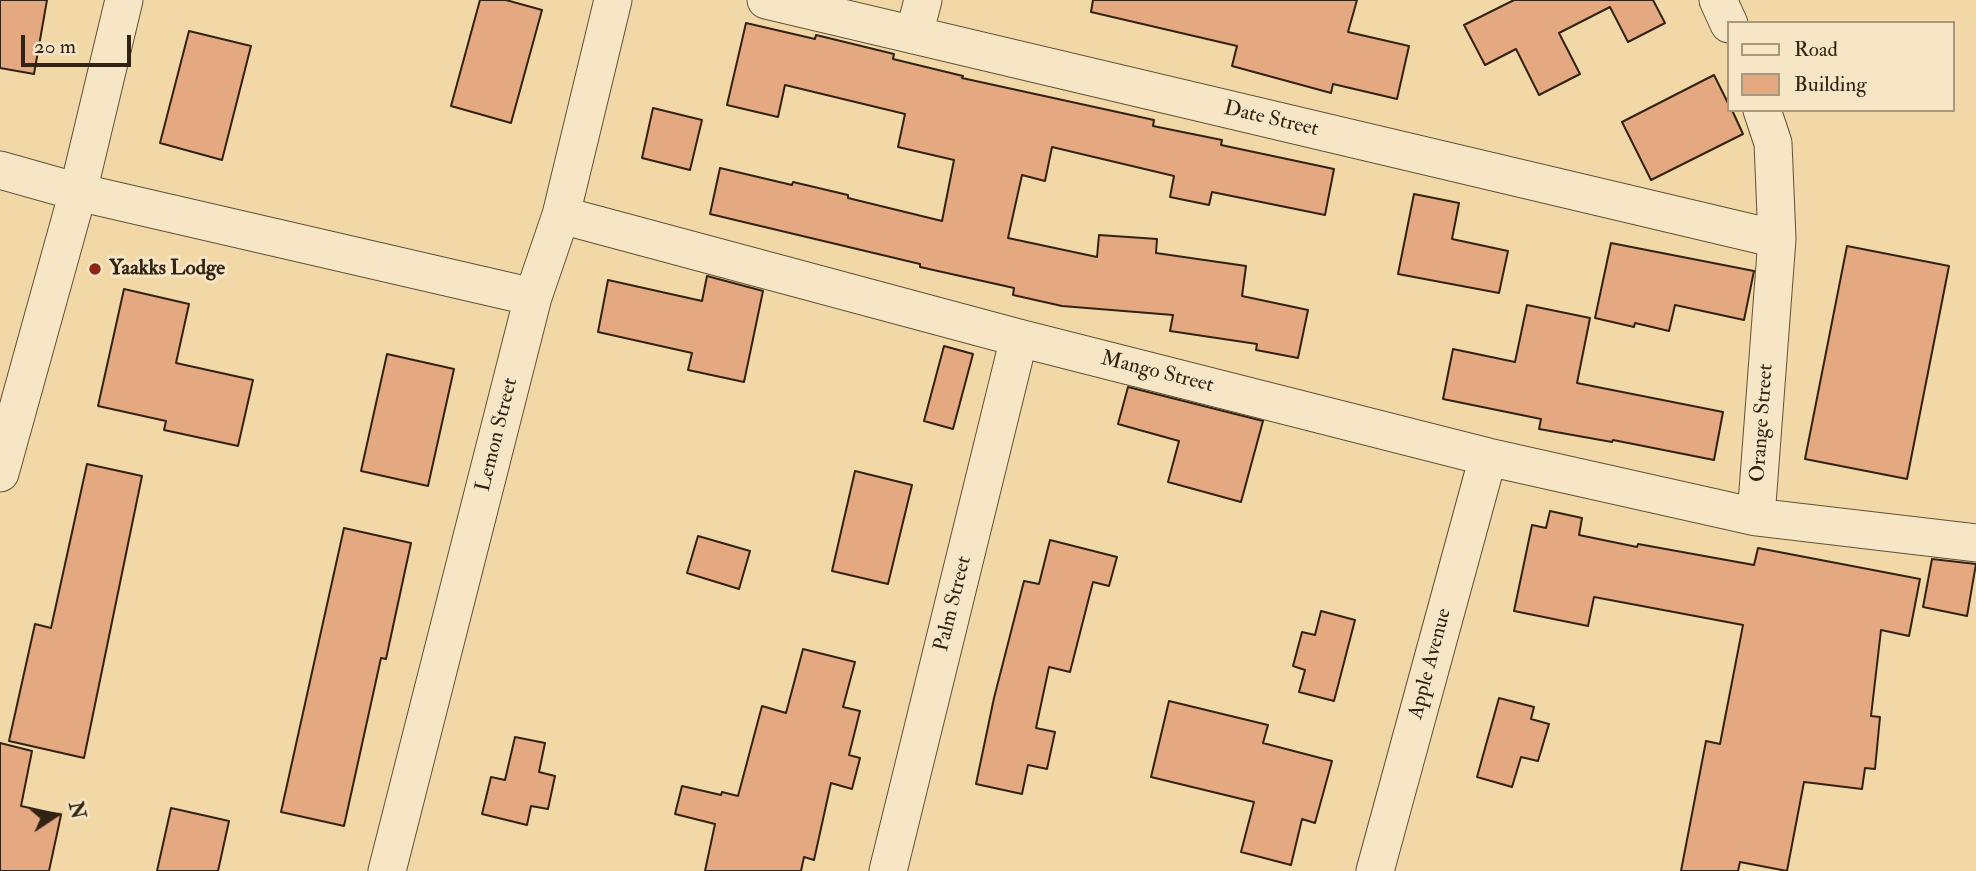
<!DOCTYPE html>
<html>
<head>
<meta charset="utf-8">
<style>
	body { margin:0 }
	#map { position:relative; width:1976px; height:871px; overflow:hidden; background:#f2d8a7; font-family:"IM FELL Double Pica",serif }
	canvas { display:block }
	.legend { position:absolute; left:1727px; top:21px; width:228px; height:91px; box-sizing:border-box; background:#f7e6c6; border:2px solid #a8987e; margin:0; padding:9px 12px; list-style:none; font-size:21px; color:#312212 }
	.legend li { display:flex; align-items:center; gap:14px; height:35px }
	.legend b { width:35px; border:2px solid #a8987e }
	.north { position:absolute; left:21px; top:780px; width:70px; height:70px; -webkit-text-stroke:5px #f7e6c6; paint-order:stroke; rotate:77deg; font-size:19px; font-weight:700; line-height:28px; text-align:center; color:#312212 }
	.north::after { content:''; display:block; margin:auto; width:24px; height:32px; background:#312212; clip-path:polygon(50% 0,100% 100%,50% 72%,0 100%) }
	.scale { position:absolute; left:21px; top:35px; width:110px; height:32px; box-sizing:border-box; border:4px solid #312212; border-top:0; padding-left:9px; font-size:21px; line-height:24px; white-space:nowrap; color:#312212; -webkit-text-stroke:5px #f7e6c6; paint-order:stroke }
</style>
</head>
<body>
<div id="map">
<canvas width="1976" height="871"></canvas>
<ul class="legend">
<li><b style="height:9px;background:#f7e6c6"></b>Road</li>
<li><b style="height:19px;background:#e4a981"></b>Building</li>
</ul>
<div class="north">N</div>
<div class="scale">20 m</div>
</div>
<script>
const ctx = document.querySelector('canvas').getContext('2d');
ctx.lineJoin = 'round';
function paint(path, color) { ctx.fillStyle = color; ctx.fill(path, 'evenodd'); }
const shape = rows => new Path2D(rows.map(r => 'M' + r).join(''));
function strokePath(path, color, width, dash) { ctx.strokeStyle = color; ctx.lineWidth = width; ctx.lineCap = dash ? 'butt' : 'round'; ctx.setLineDash(dash || []); ctx.stroke(path); }
function write(font, color, halo, rows, align = 'center') {
  ctx.font = font + ' "IM FELL Double Pica",serif'; ctx.lineWidth = 6; ctx.setLineDash([]); ctx.textBaseline = 'middle'; ctx.strokeStyle = halo; ctx.fillStyle = color; for (const [text, x, y, turn = 0] of rows) {
    ctx.save(); ctx.translate(x, y); ctx.rotate((+turn || 0) * Math.PI / 180); ctx.textAlign = isNaN(turn) ? turn : align; if (halo) ctx.strokeText(text, 0, 0); ctx.fillText(text, 0, 0); ctx.restore();
  }
}
const building = shape([
	[0,0,47,0,34,74,0,68,0,0],
	[480,0,506,0,542,10,511,123,451,106,480,0],
	[1093,0,1357,0,1348,32,1409,46,1397,99,1333,84,1331,93,1232,66,1237,46,1091,12,1093,0],
	[1514,0,1653,0,1665,23,1628,42,1610,7,1559,33,1580,74,1539,95,1516,49,1485,65,1464,25,1514,0],
	[746,23,815,39,816,35,894,54,893,59,963,76,962,78,1154,120,1153,126,1222,140,1221,145,1334,169,1325,215,1212,192,1209,205,1170,197,1174,176,1052,147,1045,181,1022,175,1008,238,1097,257,1099,235,1157,239,1156,253,1246,266,1242,296,1308,310,1298,358,1256,350,1257,344,1170,331,1173,315,1062,306,1013,295,1014,288,920,267,920,264,710,214,720,168,792,185,793,182,848,195,848,198,942,221,954,160,898,147,905,114,785,85,778,117,727,105,746,23],
	[189,31,251,46,222,160,160,143,189,31],
	[1714,75,1729,105,1729,110,1732,110,1743,134,1651,180,1622,122,1714,75],
	[653,108,702,120,690,170,642,158,653,108],
	[1414,194,1459,203,1452,239,1508,251,1499,293,1398,274,1414,194],
	[1611,243,1754,271,1744,320,1675,305,1669,331,1635,323,1634,327,1595,318,1611,243],
	[1847,246,1949,266,1907,479,1805,459,1847,246],
	[707,276,763,291,744,382,688,370,692,353,598,332,608,280,702,301,707,276],
	[124,289,189,304,176,363,253,380,238,446,164,430,166,421,98,406,124,289],
	[1527,305,1590,318,1577,383,1723,412,1714,460,1613,440,1612,442,1539,429,1541,419,1443,399,1453,349,1515,362,1527,305],
	[944,346,973,354,953,429,924,421,944,346],
	[387,354,454,369,428,486,361,471,387,354],
	[1128,387,1263,421,1241,502,1168,482,1179,441,1118,424,1128,387],
	[87,464,142,476,84,758,9,741,35,624,51,628,87,464],
	[855,471,912,485,888,584,832,571,855,471],
	[1550,511,1582,518,1579,535,1637,547,1638,544,1754,565,1758,548,1920,579,1909,636,1881,630,1871,716,1880,717,1875,769,1865,768,1862,789,1804,782,1787,871,1740,862,1738,871,1681,871,1706,741,1720,744,1743,625,1594,597,1588,626,1514,611,1532,525,1546,528,1550,511],
	[344,528,411,543,386,659,381,658,344,826,281,812,344,528],
	[698,536,750,551,739,589,687,573,698,536],
	[1050,540,1117,557,1109,586,1093,582,1070,672,1049,667,1036,728,1055,732,1047,769,1028,765,1022,794,976,784,994,698,1024,581,1039,584,1050,540],
	[1932,559,1976,564,1967,616,1923,607,1932,559],
	[1321,611,1355,620,1334,701,1299,692,1305,670,1293,666,1302,632,1315,635,1321,611],
	[803,649,855,662,843,707,860,711,849,755,860,758,852,789,831,783,814,860,804,857,801,871,705,871,715,824,675,814,682,786,721,795,722,792,738,796,762,706,786,713,803,649],
	[1499,698,1534,707,1531,719,1549,724,1538,761,1521,757,1512,787,1477,777,1499,698],
	[1169,701,1268,725,1263,743,1332,761,1315,823,1302,819,1291,865,1241,852,1254,802,1151,777,1169,701],
	[515,737,545,743,539,772,555,776,548,809,531,806,527,825,482,814,491,777,505,780,515,737],
	[0,743,32,751,21,806,61,815,49,871,0,871,0,743],
	[171,808,229,821,218,871,157,871,171,808]
]);
const street = shape([
	[766,0,1777,239],
	[1718,0,1729,24],
	[914,35,923,0],
	[1762,110,1773,143,1777,239,1756,517,1976,543],
	[0,170,78,192,533,297],
	[561,215,1019,338,1488,457,1756,517],
	[0,473,78,192,124,0],
	[387,871,533,297,561,215,613,0],
	[888,871,1019,338],
	[1375,871,1488,457]
]);
const markers = [
	[95,269,7,"#8f2418"]
];
const streetNames = [
	["Date Street",1271,120,13],
	["Mango Street",1157,373,14],
	["Orange Street",1763,423,-86],
	["Lemon Street",498,435,-76],
	["Palm Street",954,604,-76],
	["Apple Avenue",1431,664,-75]
];
const poiNames = [
	["Yaakks Lodge",109,269]
];
paint(building, '#e4a981');
strokePath(building, '#312212', 2);
strokePath(street, '#615037', 39);
strokePath(street, '#f7e6c6', 37);
for (const [x, y, r, color] of markers) { const dot = new Path2D(); dot.arc(x, y, r, 0, 2 * Math.PI); ctx.fillStyle = color; ctx.fill(dot); strokePath(dot, '#f7e6c6', 2.5); }
write('21px', '#312212', '#f7e6c6', streetNames);
write('bold 21px', '#312212', '#f7e6c6', poiNames, 'left');
</script>
</body>
</html>
